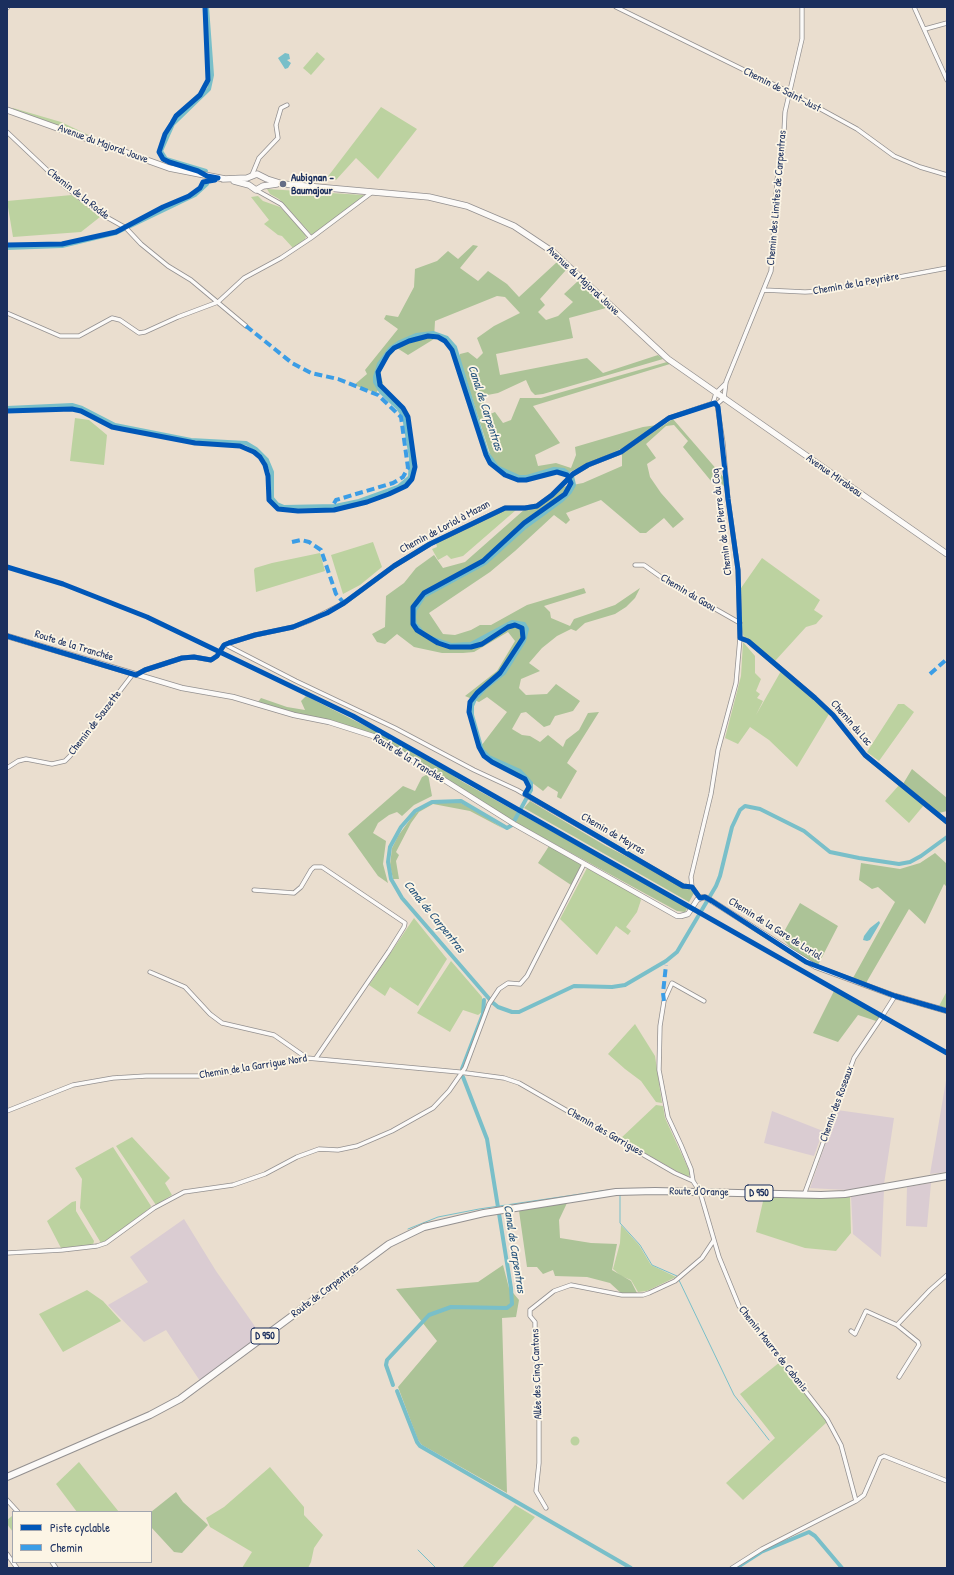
<!DOCTYPE html>
<html>
<head>
<meta charset="utf-8">
<style>
	body { margin:0 }
	#map { position:relative; width:954px; height:1575px; overflow:hidden; background:#eadecf; font-family:"Patrick Hand",sans-serif }
	canvas { display:block }
	.frame { position:absolute; inset:0; border:8px solid #1b2f5e; pointer-events:none }
	.legend { position:absolute; left:12px; top:1511px; width:140px; height:52px; box-sizing:border-box; background:#fcf5e5; border:1px solid #a2a6af; margin:0; padding:5px 7px; list-style:none; font-size:12px; color:#1b2f5e }
	.legend li { display:flex; align-items:center; gap:8px; height:20px }
	.legend b { width:20px; border:1px solid #a2a6af }
</style>
</head>
<body>
<div id="map">
<canvas width="954" height="1575"></canvas>
<div class="frame"></div>
<ul class="legend">
<li><b style="height:5px;background:#0057b8"></b>Piste cyclable</li>
<li><b style="height:5px;background:#3b9de6"></b>Chemin</li>
</ul>
</div>
<script>
const ctx = document.querySelector('canvas').getContext('2d');
ctx.lineJoin = 'round';
function paint(path, color) { ctx.fillStyle = color; ctx.fill(path, 'evenodd'); }
const shape = rows => new Path2D(rows.map(r => 'M' + r).join(''));
function strokePath(path, color, width, dash) { ctx.strokeStyle = color; ctx.lineWidth = width; ctx.lineCap = dash ? 'butt' : 'round'; ctx.setLineDash(dash || []); ctx.stroke(path); }
function write(font, color, halo, rows, align = 'center') {
  ctx.font = font + ' "Patrick Hand",sans-serif'; ctx.lineWidth = 3.5; ctx.setLineDash([]); ctx.textBaseline = 'middle'; ctx.strokeStyle = halo; ctx.fillStyle = color; for (const [text, x, y, turn = 0] of rows) {
    ctx.save(); ctx.translate(x, y); ctx.rotate((+turn || 0) * Math.PI / 180); ctx.textAlign = isNaN(turn) ? turn : align; if (halo) ctx.strokeText(text, 0, 0); ctx.fillText(text, 0, 0); ctx.restore();
  }
}
const industrial = shape([
	[947,1075,947,1172,930,1174],
	[837,1110,894,1118,884,1184,846,1190,810,1188],
	[772,1111,823,1131,814,1156,764,1143],
	[931,1183,927,1227,906,1226,907,1187],
	[884,1190,881,1257,853,1234,851,1196],
	[184,1219,216,1271,261,1335,200,1381,166,1330,144,1342,108,1305,148,1282,130,1257]
]);
const green = shape([
	[317,52,325,59,311,75,303,68],
	[381,107,417,129,378,179,356,158,336,180,326,179],
	[13,108,61,122,97,139,13,109],
	[267,189,363,195,364,197,312,235,279,199,270,194],
	[72,195,100,217,81,232,13,237,7,201],
	[258,196,263,201,280,207,305,233,306,237,304,241,293,248,282,236,278,235,264,224,269,220,251,197],
	[75,418,89,420,107,435,104,465,70,461],
	[501,509,516,510,463,556,451,559,447,555,438,560,432,549,437,547,436,543],
	[373,542,382,567,360,585,343,594,331,555],
	[320,553,325,571,256,592,254,570,255,568,272,563],
	[762,558,820,600,814,610,823,616,816,624,806,627,775,661,744,637,742,632,741,588],
	[743,642,755,656,755,673,761,679,756,691,760,694,757,698,763,701,756,715,781,671,829,714,797,767,769,740,750,727,738,744,725,738,741,676],
	[898,704,904,704,914,712,879,761,867,752],
	[900,784,924,805,909,823,885,801],
	[587,868,638,896,641,900,637,912,626,927,631,931,628,935,616,926,597,955,560,919],
	[414,918,447,959,418,1006,390,987,385,996,369,985],
	[451,961,482,997,482,1012,478,1015,463,1010,450,1032,417,1013],
	[947,991,947,1008,939,1006],
	[635,1024,655,1056,662,1103,656,1102,641,1081,625,1069,608,1054],
	[656,1105,663,1106,665,1118,688,1168,690,1175,687,1177,620,1139],
	[132,1137,170,1178,165,1183,172,1195,156,1205,116,1146],
	[113,1147,151,1206,150,1208,106,1241,101,1243,80,1208,82,1179,75,1168],
	[850,1195,851,1233,836,1251,805,1248,756,1232,764,1197,829,1198],
	[76,1201,76,1211,94,1241,93,1245,61,1248,47,1221,72,1202],
	[621,1225,639,1245,651,1265,676,1277,647,1291,638,1292,631,1280,621,1276,613,1269,620,1243],
	[87,1290,103,1301,121,1321,63,1352,39,1314],
	[780,1362,827,1422,743,1500,726,1483,775,1438,740,1394],
	'570.5 1441a4.5 4.5 0 1 1 9 0a4.5 4.5 0 1 1-9 0Z',
	[79,1462,119,1512,77,1512,56,1484],
	[270,1467,304,1507,304,1515,323,1535,314,1548,311,1562,308,1568,242,1568,252,1552,210,1527,206,1518,224,1507],
	[515,1505,535,1517,492,1568,462,1568],
	[12,1516,13,1516,13,1532,7,1524,7,1520]
]);
const forest = shape([
	[473,245,478,246,460,268,478,281,488,271,507,284,519,297,557,262,566,270,540,299,545,305,538,312,546,320,558,316,573,302,564,294,578,281,606,308,569,318,573,338,496,354,500,375,587,358,603,373,658,355,663,359,543,394,535,395,531,391,526,380,498,393,482,396,488,415,495,412,503,423,511,420,520,398,541,398,667,362,670,364,533,406,560,443,535,455,538,466,556,463,571,468,576,455,575,447,643,427,657,425,623,448,570,472,553,468,526,476,519,476,498,467,492,460,459,357,460,354,468,352,477,359,483,353,477,338,494,326,520,313,505,297,497,296,435,321,434,339,408,355,397,348,384,363,380,374,383,383,376,393,354,385,367,374,365,370,398,329,384,319,386,315,398,317,414,287,415,269,437,261,448,251,458,259],
	[673,419,725,479,726,489,718,479,711,481,683,447,688,441,674,425,666,426,646,444,656,458,647,464,650,477,661,493,684,519,673,528,664,518,646,533,640,533,601,500,566,513,570,520,566,524,554,515,515,551,490,572,429,613,443,634,455,635,471,630,480,625,491,625,527,605,584,588,586,593,544,606,550,612,551,618,570,626,574,619,615,605,640,588,635,598,626,607,615,614,585,623,576,631,571,629,557,636,542,648,529,663,540,671,521,679,519,688,526,695,547,694,556,684,580,701,573,711,555,716,550,725,544,727,526,712,521,713,512,729,522,735,530,736,540,742,548,735,563,747,566,740,579,730,588,713,599,712,567,763,577,771,561,799,557,797,558,792,548,786,543,791,523,776,487,759,482,750,481,746,507,712,487,697,479,702,465,696,497,671,515,641,508,632,474,652,463,653,442,653,414,647,397,634,385,644,377,642,372,634,385,627,386,596,404,583,416,568,434,555,443,568,465,562,525,509,530,509,542,504,562,487,583,483,622,466,622,453],
	[306,696,413,750,463,782,688,907,685,912,677,911,511,820,378,736,312,716,294,713,258,702,261,698,287,707,305,710,301,701],
	[912,769,947,798,947,811,939,813,903,784],
	[428,774,432,796,414,805,402,816,397,812,389,815,378,823,373,833,386,841,383,864,388,883,378,876,348,834,403,786,415,791,422,777],
	[530,801,606,846,690,889,694,893,689,902,524,808],
	[437,802,461,803,480,813,504,829,470,811,433,804,419,812,411,823,396,852,399,855,396,861,399,879,393,879,390,865,392,848,398,836,414,814,426,806],
	[549,846,582,864,571,885,538,863],
	[935,853,947,864,947,887,944,884,925,924,909,909,866,983,853,978,895,902,878,887,872,889,859,880,861,863,900,869,920,863],
	[800,903,838,926,818,965,797,955,781,937],
	[834,991,880,1016,876,1021,858,1015,838,1042,813,1033],
	[567,1203,559,1220,560,1238,591,1243,617,1244,612,1270,631,1281,637,1293,622,1294,610,1283,587,1277,555,1276,553,1270,543,1274,537,1267,527,1267,519,1211],
	[503,1265,509,1288,519,1300,516,1317,502,1318,507,1493,422,1445,418,1440,398,1387,437,1341,396,1289,478,1282],
	[176,1492,183,1502,208,1525,182,1553,174,1552,151,1527,151,1512]
]);
const water = shape([
	[285,53,289,54,290,59,287,60,291,63,288,68,285,69,278,58],
	[879,921,880,923,870,940,867,941,863,940,864,936,870,928]
]);
const stream = shape([
	[617,1189,695,1189],
	[620,1195,620,1223,640,1245,652,1265,677,1276,734,1395,769,1440],
	[408,1229,438,1217,479,1209,608,1190],
	[418,1550,436,1568]
]);
const canal = shape([
	[206,171,166,159,161,151,173,124,209,89,212,75,207,7],
	[7,248,62,246,116,233,195,195,207,184],
	[7,408,72,405,82,408,115,425,191,440,246,443,256,449,267,460,272,472,272,498,277,504,284,507,335,506,359,501,398,487,410,477,411,458,404,417,398,408,381,392,375,382,375,377,379,364,390,349,400,342,416,335,433,333,447,338,455,347,487,453,497,467,519,477,527,477,554,469,564,470,572,476,574,485,570,492,561,501,524,528,485,563,424,596,415,610,414,617,415,624,422,632,430,638,451,645,471,644,512,622,524,624,527,629,524,641,504,673,485,688,475,699,472,706,472,715,482,750,489,757,520,771,531,783,531,790,512,825,507,828,461,801,432,802,415,811,401,827,390,847,388,862,391,879,402,898,492,1002,498,1007,512,1012,519,1012,574,986,612,987,625,985,666,961,677,952,716,886,720,876,732,827,740,810,745,806,760,809,804,831,830,852,859,858,899,864,910,862,921,856,947,837],
	[462,1069,483,1014,484,1000],
	[393,1385,386,1365,387,1360,429,1315,451,1307,507,1308,512,1304,511,1288,487,1139,463,1077],
	[397,1391,417,1442,420,1446,631,1568],
	[736,1568,761,1552,809,1532,815,1536,842,1568]
]);
const minor = shape([
	[616,7,795,95,857,129,894,156,920,167,947,175],
	[914,7,947,80],
	[7,8,8,7],
	[925,29,947,23],
	[7,132,63,185,101,214,126,228,141,244,168,266,191,280,246,326],
	[252,175,259,158,278,138,276,125,281,108,287,105],
	[256,190,281,204,311,238],
	[764,290,805,292,824,291,947,268],
	[7,313,60,336,79,336,112,318,120,320,139,333,145,332,178,317,218,302,244,278,281,258,311,238,371,193],
	[713,403,716,393,726,383],
	[635,565,644,565,668,582,740,623],
	[740,638,748,641,815,698,833,715,865,755,947,822],
	[226,645,296,681,395,728,474,770,517,790,683,886,692,887],
	[136,675,145,670,182,658,194,657,211,660,217,656,224,645,229,643,255,635,293,627,309,621,344,603,394,566,430,544,505,508,525,508,537,506,552,495,573,474,588,465,621,452,669,418,713,403,717,404,724,398,726,382,771,271,777,180,783,151,785,112,802,39,802,7],
	[7,768,18,761,26,759,52,764,65,761,70,756,133,674],
	[254,890,294,893,301,887,311,870,314,867,322,867,405,923,404,927,389,951,316,1058],
	[700,898,692,887,691,877,711,794,718,750,736,683,740,638,738,570,728,499,723,443,717,404],
	[150,972,185,987,210,1014,222,1023,274,1035,307,1058],
	[883,1015,895,996],
	[7,1111,73,1085,113,1078,146,1076,201,1076,220,1074,307,1058,459,1072,504,1078,519,1083,675,1173,693,1181,700,1192,719,1257,739,1306,827,1419,841,1445,856,1501,762,1549,732,1568],
	[693,1181,691,1169,681,1145,668,1117,659,1070,660,1026,664,1001,672,983,704,1001],
	[804,1195,854,1058,881,1018],
	[7,1253,62,1250,97,1246,106,1243,154,1208,184,1192,233,1185,265,1174,297,1157,319,1149,338,1150,357,1146,392,1131,433,1108,449,1091,465,1068,489,1004,499,989,508,983,520,984,527,976,584,864],
	[897,1325,918,1342,919,1345,899,1377],
	[851,1331,855,1334,866,1311,897,1325,930,1290,947,1275],
	[7,1500,18,1512],
	[856,1501,864,1495,880,1458,884,1456,947,1481],
	[546,1508,536,1491,539,1463,539,1413,535,1326,535,1322,530,1316,530,1310,554,1291,571,1285,622,1295,643,1295,649,1293,675,1281,702,1258,714,1240],
	[7,1554,17,1568],
	[52,1562,56,1568]
]);
const tertiary = shape([
	[7,636,182,688,233,697,294,715,329,722,376,737,514,824,677,916,681,916,688,914,697,900,703,897,707,898,816,967,895,996,947,1011]
]);
const secondary = shape([
	[7,110,169,168,225,179],
	[223,179,247,178,257,174,267,179,283,184,429,197,467,206,514,226,553,252,668,359,947,554],
	[234,181,249,185,256,190,263,186,277,184]
]);
const primary = shape([
	[7,1477,150,1415,180,1399,389,1244,424,1227,484,1213,616,1192,655,1191,821,1195,845,1194,947,1176]
]);
const quiet = shape([
	[246,326,292,363,311,373,338,379,378,395,401,417,408,468,403,477,393,483,336,500,333,505],
	[292,542,301,540,309,542,321,550,336,594,344,603],
	[930,674,947,659],
	[664,1001,663,993,666,965]
]);
const cycleway = shape([
	[205,7,208,80,200,95,176,116,172,123,165,134,159,152,163,159,169,162,198,171,207,176,218,178],
	[7,245,62,244,116,232,163,207,189,196,200,188,203,182,215,180],
	[7,411,72,409,81,411,112,427,122,429,195,443,240,446,254,452,260,457,265,465,268,476,269,500,278,509,298,511,334,510,367,502,389,494,406,486,412,479,415,467,408,417,403,408,380,385,378,372,388,354,394,348,409,341,428,336,438,337,445,341,452,350,486,455,490,463,505,475,518,480,526,480,557,472,567,475,571,483,565,494,524,523,483,561,424,593,413,607,413,624,417,630,438,643,450,647,471,647,482,644,508,627,515,625,522,628,523,638,500,673,477,693,470,702,469,712,479,747,484,756,492,762,525,779,529,787,525,794,683,886,692,887,700,898,705,897,712,901,806,962,895,996,947,1011],
	[7,567,63,584,147,617,353,716,947,1053],
	[7,636,136,675,145,670,182,658,194,657,211,660,217,656,224,645,229,643,255,635,293,627,327,613,344,603,394,566,430,544,505,508,525,508,537,506,552,495,573,474,588,465,621,452,669,418,715,403,718,407,728,499,738,570,740,638,748,641,815,698,833,715,865,755,947,822]
]);
const markers = [
	[283,184,4,"#636c86"]
];
const shields = [
	[759,1193,28],
	[265,1336,28]
];
const shieldNames = [
	["D 950",759,1193],
	["D 950",265,1336]
];
const streetNames = [
	["Chemin de Saint-Just",782,90,27],
	["Avenue du Majoral Jouve",103,144,20],
	["Chemin de la Rodde",78,194,38],
	["Chemin des Limites de Carpentras",777,198,-85],
	["Avenue du Majoral Jouve",583,281,43],
	["Chemin de la Peyrière",856,284,-10],
	["Avenue Mirabeau",834,476,35],
	["Chemin de la Pierre du Coq",722,522,-97],
	["Chemin de Loriol à Mazan",445,527,-28],
	["Chemin du Gaou",688,593,31],
	["Route de la Tranchée",74,646,17],
	["Chemin de Sauzette",95,723,-52],
	["Chemin du Lac",851,723,49],
	["Route de la Tranchée",409,759,32],
	["Chemin de Meyras",613,834,30],
	["Chemin de la Gare de Loriol",775,929,32],
	["Chemin de la Garrigue Nord",253,1067,-9],
	["Chemin des Roseaux",837,1104,-70],
	["Chemin des Garrigues",605,1132,30],
	["Route d'Orange",699,1192,1],
	["Route de Carpentras",325,1291,-37],
	["Chemin Mourre de Cabanis",773,1349,52],
	["Allée des Cinq Cantons",537,1374,-92]
];
const poiNames = [
	["Aubignan -",291,178],
	["Baumajour",291,191]
];
const waterNames = [
	["Canal de Carpentras",485,408,72],
	["Canal de Carpentras",434,917,51],
	["Canal de Carpentras",514,1249,81]
];
paint(industrial, '#daccd2');
paint(green, '#bcd2a0');
paint(forest, '#acc397');
paint(water, '#79bfc9');
strokePath(stream, '#79bfc9', 1);
strokePath(canal, '#79bfc9', 4);
strokePath(minor, '#939090', 5);
strokePath(tertiary, '#939090', 6);
strokePath(secondary, '#939090', 7);
strokePath(primary, '#939090', 8);
strokePath(minor, '#fcfaf8', 3.5);
strokePath(tertiary, '#fcfaf8', 4.5);
strokePath(secondary, '#fcfaf8', 5.5);
strokePath(primary, '#fcfaf8', 6);
strokePath(quiet, '#3b9de6', 4, [8, 4]);
strokePath(cycleway, '#0057b8', 5);
for (const [x, y, r, color] of markers) { const dot = new Path2D(); dot.arc(x, y, r, 0, 2 * Math.PI); ctx.fillStyle = color; ctx.fill(dot); strokePath(dot, '#fcf5e5', 1.5); }
for (const [x, y, w] of shields) { const box = new Path2D(); box.roundRect(x - w / 2, y - 8, w, 16, 3); ctx.fillStyle = '#fcf5e5'; ctx.fill(box); strokePath(box, '#1b2f5e', 1); }
write('bold 10px', '#1b2f5e', null, shieldNames);
write('11px', '#1b2f5e', '#fcf5e5', streetNames);
write('bold 11px', '#1b2f5e', '#fcf5e5', poiNames, 'left');
write('italic 12px', '#29567e', '#fcf5e5', waterNames);
</script>
</body>
</html>
